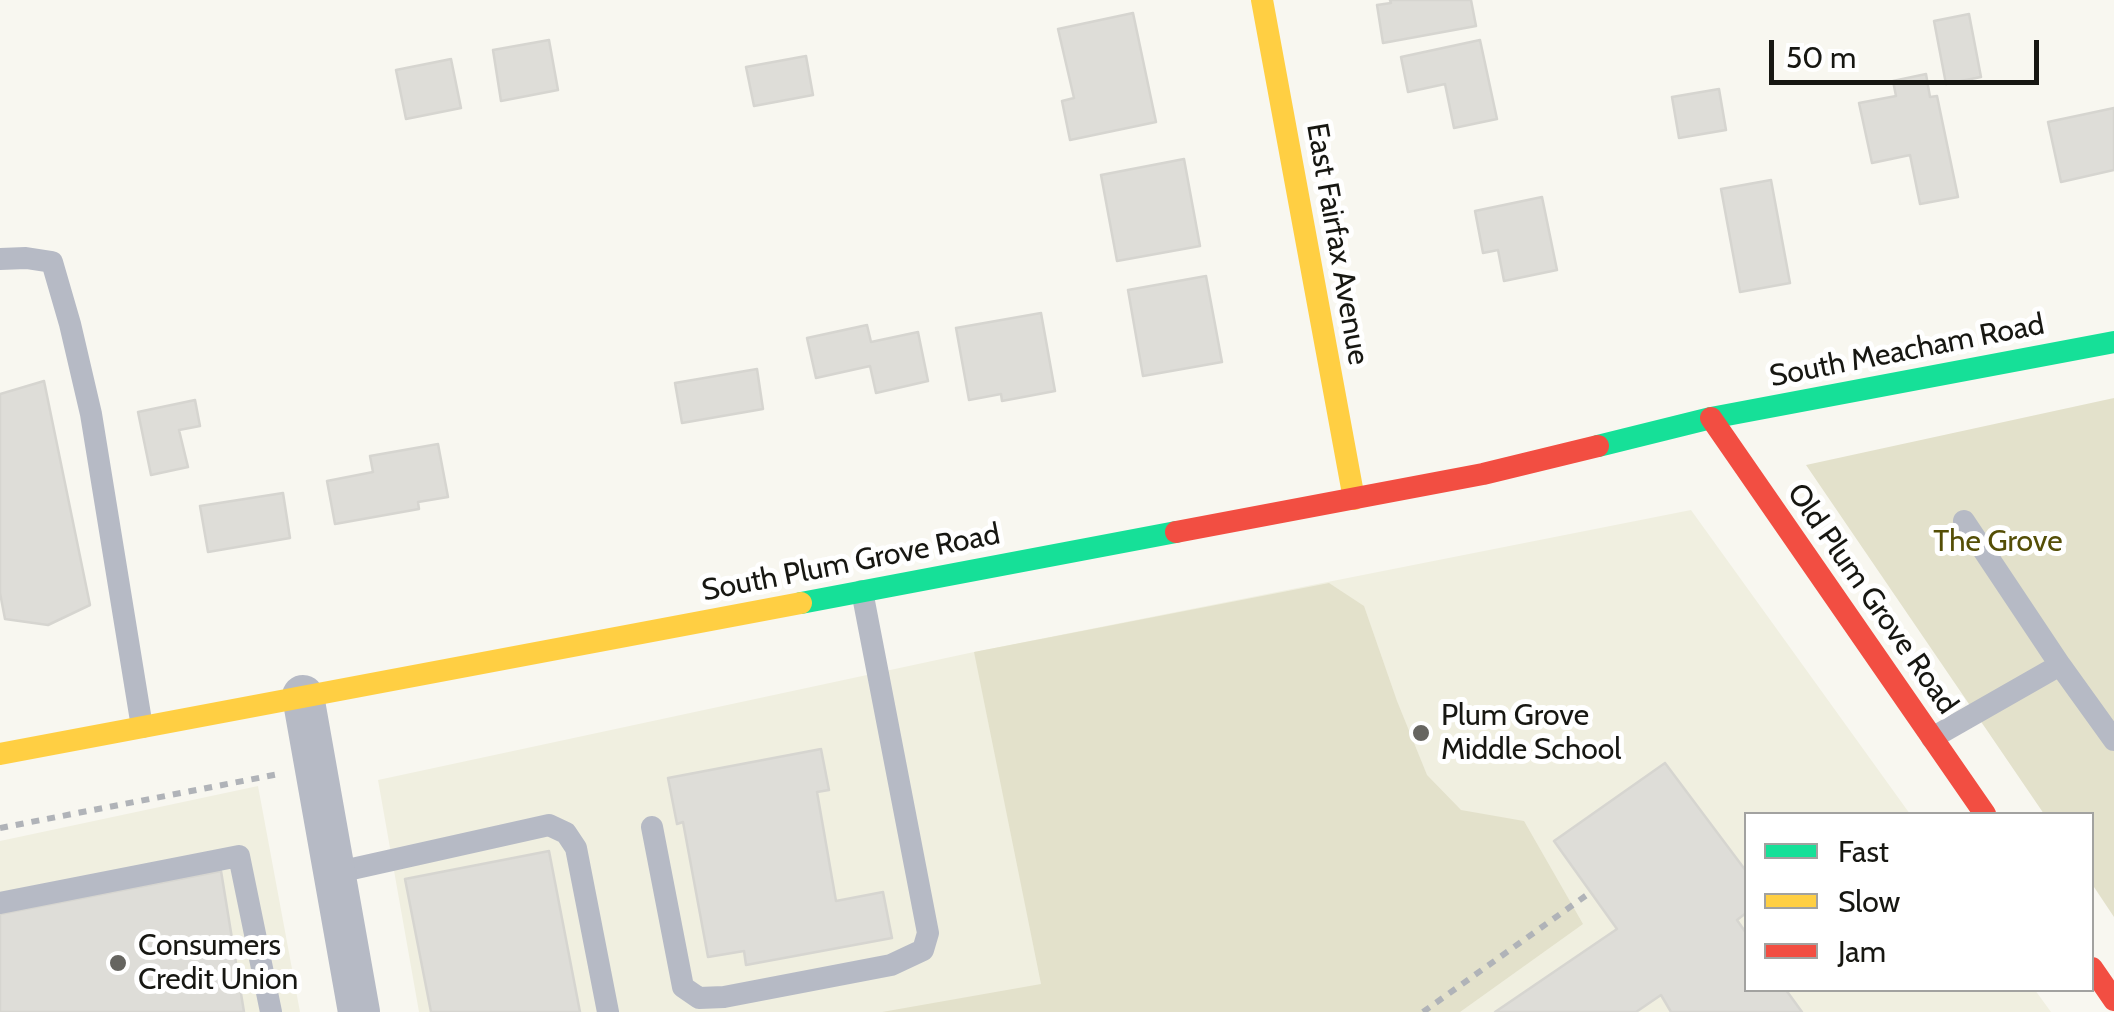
<!DOCTYPE html>
<html>
<head>
<meta charset="utf-8">
<style>
	body { margin:0 }
	#map { position:relative; width:2114px; height:1012px; overflow:hidden; background:#f8f7f0; font-family:Cabin,sans-serif }
	canvas { display:block }
	.legend { position:absolute; left:1744px; top:812px; width:350px; height:180px; box-sizing:border-box; background:#fff; border:2px solid #a2a2a0; margin:0; padding:12px 18px; list-style:none; font-size:30px; color:#171712 }
	.legend li { display:flex; align-items:center; gap:20px; height:50px }
	.legend b { width:50px; border:2px solid #a2a2a0 }
	.scale { position:absolute; left:1769px; top:40px; width:270px; height:45px; box-sizing:border-box; border:5px solid #171712; border-top:0; padding-left:12px; font-size:30px; line-height:35px; white-space:nowrap; color:#171712; -webkit-text-stroke:8px #fff; paint-order:stroke }
</style>
</head>
<body>
<div id="map">
<canvas width="2114" height="1012"></canvas>
<ul class="legend">
<li><b style="height:12px;background:#16e098"></b>Fast</li>
<li><b style="height:12px;background:#ffcf43"></b>Slow</li>
<li><b style="height:12px;background:#f24e42"></b>Jam</li>
</ul>
<div class="scale">50 m</div>
</div>
<script>
const ctx = document.querySelector('canvas').getContext('2d');
ctx.lineJoin = 'round';
function paint(path, color) { ctx.fillStyle = color; ctx.fill(path, 'evenodd'); }
const shape = rows => new Path2D(rows.map(r => 'M' + r).join(''));
function strokePath(path, color, width, dash) { ctx.strokeStyle = color; ctx.lineWidth = width; ctx.lineCap = dash ? 'butt' : 'round'; ctx.setLineDash(dash || []); ctx.stroke(path); }
function write(font, color, halo, rows, align = 'center') {
  ctx.font = font + ' Cabin,sans-serif'; ctx.lineWidth = 10; ctx.setLineDash([]); ctx.textBaseline = 'middle'; ctx.strokeStyle = halo; ctx.fillStyle = color; for (const [text, x, y, turn = 0] of rows) {
    ctx.save(); ctx.translate(x, y); ctx.rotate((+turn || 0) * Math.PI / 180); ctx.textAlign = isNaN(turn) ? turn : align; if (halo) ctx.strokeText(text, 0, 0); ctx.fillText(text, 0, 0); ctx.restore();
  }
}
const built = shape([
	[1691,510,1910,814,1746,814,1746,990,2035,990,2051,1012,419,1012,378,780,974,652],
	[258,786,300,1012,0,1012,0,841]
]);
const green = shape([
	[2114,398,2114,917,2092,884,2092,814,2044,814,1806,465],
	[1329,583,1364,606,1397,701,1427,775,1461,810,1524,821,1583,924,1460,1012,882,1012,1041,984,974,652]
]);
const building = shape([
	[1390,0,1471,0,1476,26,1383,43,1377,5,1391,3,1390,0],
	[1133,13,1156,122,1070,140,1062,101,1074,98,1058,29,1133,13],
	[1969,14,1981,77,1946,84,1934,21,1969,14],
	[549,40,558,90,501,101,493,50,549,40],
	[1480,40,1497,119,1454,128,1445,84,1408,92,1401,57,1480,40],
	[806,56,813,95,754,106,746,67,806,56],
	[451,59,461,108,406,119,396,70,451,59],
	[1926,74,1930,97,1937,96,1958,197,1920,204,1910,155,1872,163,1859,103,1896,96,1893,81,1926,74],
	[1719,89,1726,130,1679,138,1672,97,1719,89],
	[2114,108,2114,170,2061,182,2048,122,2114,108],
	[1184,159,1200,246,1117,261,1101,175,1184,159],
	[1771,180,1790,283,1740,292,1721,189,1771,180],
	[1542,197,1557,270,1504,281,1498,250,1483,253,1475,211,1542,197],
	[1206,276,1222,362,1143,376,1128,290,1206,276],
	[1041,313,1055,391,1002,401,1001,394,969,400,956,328,1041,313],
	[867,325,871,342,918,332,928,381,876,393,870,366,816,378,807,338,867,325],
	[757,369,763,409,682,423,675,383,757,369],
	[44,381,90,605,48,625,5,619,0,593,0,394,44,381],
	[195,400,200,426,179,430,188,467,151,475,138,412,195,400],
	[438,444,448,497,418,502,419,509,335,524,327,481,373,472,370,456,438,444],
	[283,493,290,538,208,552,200,506,283,493],
	[821,749,829,790,817,792,836,901,883,892,892,938,746,965,744,951,708,957,683,822,677,824,668,778,821,749],
	[1665,763,1746,871,1746,913,1737,920,1746,933,1746,990,1786,990,1802,1012,1671,1012,1661,995,1636,1012,1495,1012,1617,929,1554,841,1665,763],
	[549,851,580,1012,431,1012,405,879,549,851],
	[221,871,244,1012,0,1012,0,914,221,871]
]);
const path = shape([
	[0,828,279,774],
	[1423,1012,1591,892]
]);
const lane = shape([
	[0,259,26,258,52,262,70,324,91,414,142,727],
	[2060,665,2114,740],
	[1932,738,2060,665,1964,521],
	[652,827,683,987,699,998,724,997,891,965,923,950,928,933,862,591],
	[334,873,549,825,566,833,576,848,608,1012],
	[0,903,239,856,271,1012]
]);
const street = shape([
	[303,696,359,1012]
]);
const fast = shape([
	[1598,446,1711,418,2114,342],
	[801,603,1176,532]
]);
const slow = shape([
	[1262,0,1354,499],
	[0,754,801,603]
]);
const jam = shape([
	[1711,418,1985,814],
	[1176,532,1483,474,1598,446],
	[2092,968,2114,1000]
]);
const markers = [
	[1421,733,10,"#666560"],
	[118,963,10,"#666560"]
];
const streetNames = [
	["East Fairfax Avenue",1337,244,80],
	["South Meacham Road",1907,351,-11],
	["South Plum Grove Road",851,563,-11],
	["Old Plum Grove Road",1872,599,55]
];
const parkNames = [
	["The Grove",1998,542]
];
const poiNames = [
	["Plum Grove",1441,716],
	["Middle School",1441,750],
	["Consumers",138,946],
	["Credit Union",138,980]
];
paint(built, '#f0efe0');
paint(green, '#e3e1cb');
paint(building, '#deddd8');
strokePath(building, '#d6d5d0', 2.5);
strokePath(path, '#b0b3b8', 6, [8, 8]);
strokePath(lane, '#b6bac5', 22);
strokePath(street, '#b6bac5', 42);
strokePath(fast, '#16e098', 22);
strokePath(slow, '#ffcf43', 22);
strokePath(jam, '#f24e42', 22);
for (const [x, y, r, color] of markers) { const dot = new Path2D(); dot.arc(x, y, r, 0, 2 * Math.PI); ctx.fillStyle = color; ctx.fill(dot); strokePath(dot, '#fff', 4); }
write('30px', '#171712', '#fff', streetNames);
write('30px', '#544e06', '#fff', parkNames);
write('30px', '#171712', '#fff', poiNames, 'left');
</script>
</body>
</html>
